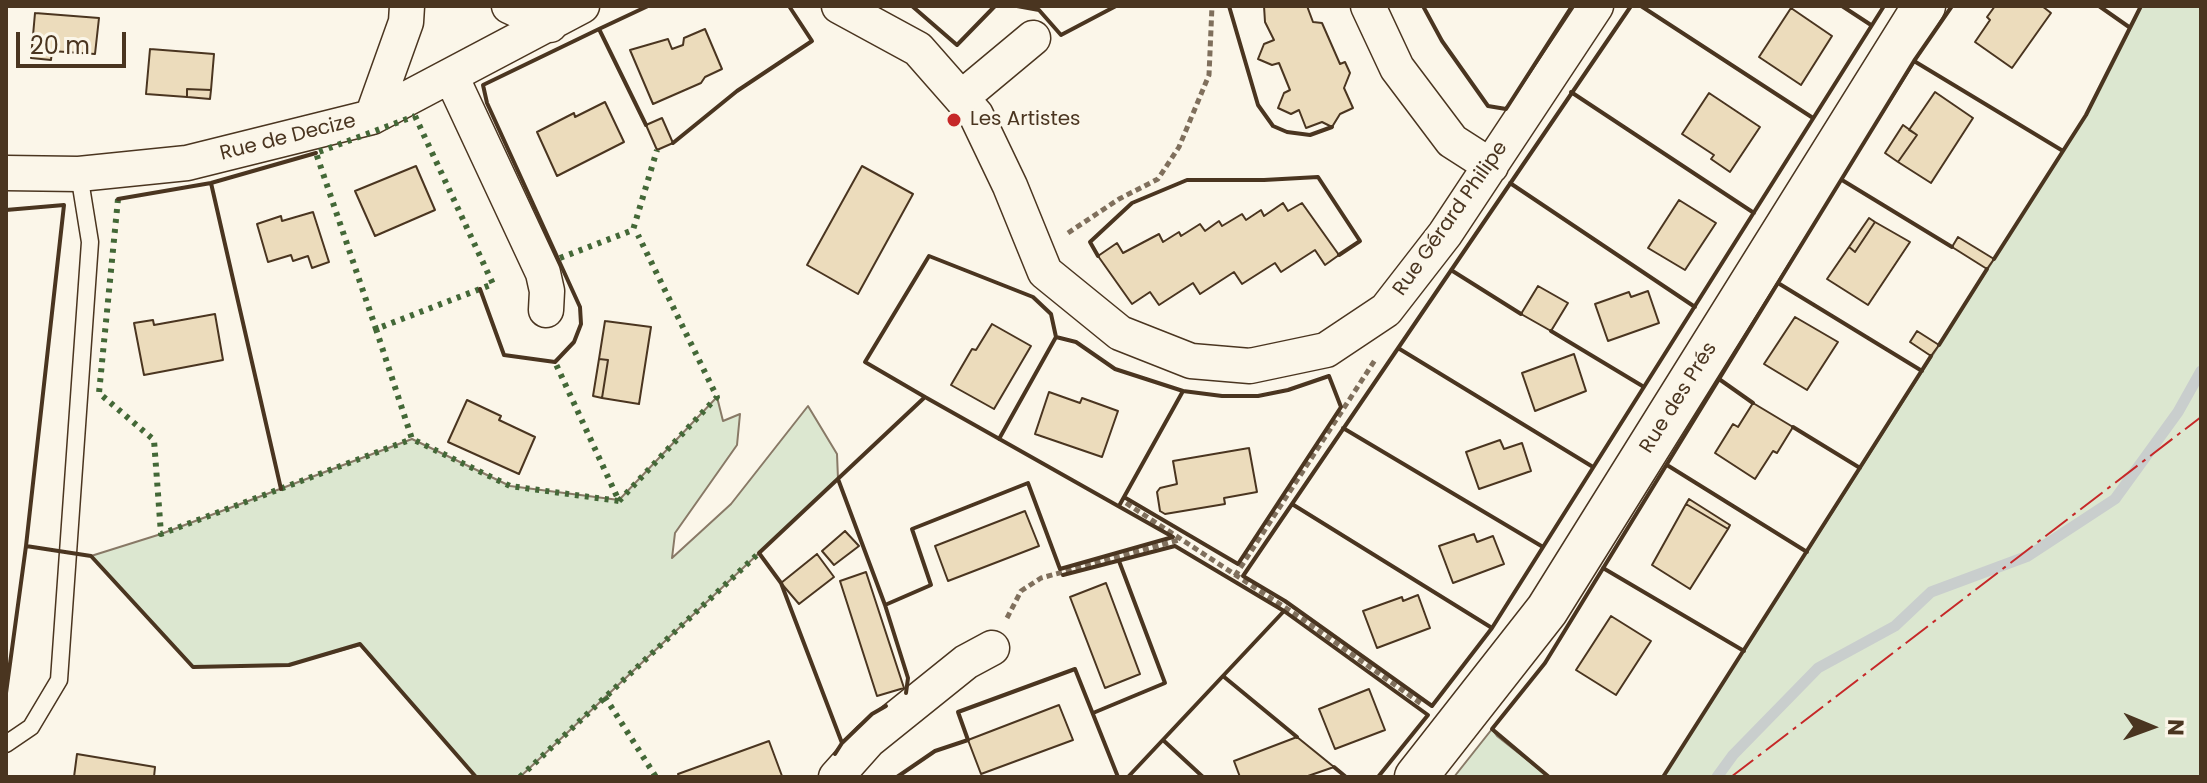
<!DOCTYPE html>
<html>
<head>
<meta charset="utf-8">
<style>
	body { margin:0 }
	#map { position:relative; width:2207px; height:783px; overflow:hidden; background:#fbf6e9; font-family:Poppins,sans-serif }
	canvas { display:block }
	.frame { position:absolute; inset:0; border:8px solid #4a3520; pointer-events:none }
	.north { position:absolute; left:2111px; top:687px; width:80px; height:80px; -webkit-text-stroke:6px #fbf6e9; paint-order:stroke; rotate:91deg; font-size:22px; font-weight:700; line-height:32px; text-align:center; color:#4a3520 }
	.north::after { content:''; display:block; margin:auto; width:28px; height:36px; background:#4a3520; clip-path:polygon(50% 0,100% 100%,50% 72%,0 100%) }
	.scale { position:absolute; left:16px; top:32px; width:110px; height:36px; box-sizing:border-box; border:4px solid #4a3520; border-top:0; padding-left:10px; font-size:24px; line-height:28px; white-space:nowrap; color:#4a3520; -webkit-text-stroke:6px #fbf6e9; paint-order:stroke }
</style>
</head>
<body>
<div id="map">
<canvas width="2207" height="783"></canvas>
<div class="frame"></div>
<div class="north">N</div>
<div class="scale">20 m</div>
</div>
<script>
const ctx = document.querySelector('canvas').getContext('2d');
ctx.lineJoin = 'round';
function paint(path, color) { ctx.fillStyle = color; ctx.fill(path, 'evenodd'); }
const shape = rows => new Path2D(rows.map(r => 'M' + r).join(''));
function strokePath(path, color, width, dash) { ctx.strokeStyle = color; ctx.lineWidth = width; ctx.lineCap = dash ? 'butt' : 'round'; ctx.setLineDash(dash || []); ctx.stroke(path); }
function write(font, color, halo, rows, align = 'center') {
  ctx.font = font + ' Poppins,sans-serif'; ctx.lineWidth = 6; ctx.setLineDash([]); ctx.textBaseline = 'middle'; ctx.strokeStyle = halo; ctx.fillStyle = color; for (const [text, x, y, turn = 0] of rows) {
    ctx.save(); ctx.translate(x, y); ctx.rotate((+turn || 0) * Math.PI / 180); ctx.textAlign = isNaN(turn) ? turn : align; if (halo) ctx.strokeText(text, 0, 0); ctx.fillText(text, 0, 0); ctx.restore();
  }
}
const green = shape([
	[2141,6,2201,6,2201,777,1663,777,2086,115,2141,6],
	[717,397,723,421,740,414,737,445,675,533,672,558,731,504,808,406,837,454,838,479,520,777,476,777,360,645,289,665,193,667,91,556,161,534,412,439,510,486,619,500,717,397],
	[1492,729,1497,736,1549,777,1454,777,1492,729]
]);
const stream = shape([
	[1717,777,1733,755,1818,668,1895,626,1931,592,2028,556,2115,499,2178,412,2201,371]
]);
const building = shape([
	[1264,6,1307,6,1313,22,1322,23,1340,64,1345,62,1350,73,1344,88,1353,108,1340,114,1332,127,1322,122,1306,128,1299,110,1291,114,1278,108,1284,93,1290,90,1279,63,1272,65,1258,59,1264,44,1274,40,1265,22,1264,6],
	[1995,6,2042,6,2051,13,2012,68,1975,42,1990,20,1987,17,1995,6],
	[1791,8,1832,36,1801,85,1759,57,1791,8],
	[35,13,99,18,95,54,52,51,51,60,31,58,35,13],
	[705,29,722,69,705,77,701,83,653,104,630,50,668,39,672,49,683,45,684,38,705,29],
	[150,49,214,54,211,90,187,89,187,97,146,94,150,49],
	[187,89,211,90,210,99,187,97,187,89],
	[1935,92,1973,118,1931,183,1898,162,1917,135,1909,130,1935,92],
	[1709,93,1760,127,1730,172,1711,159,1714,155,1682,134,1709,93],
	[605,102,624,142,557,176,537,132,574,113,575,117,605,102],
	[662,118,673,143,657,150,646,125,662,118],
	[1903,125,1917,135,1898,162,1885,153,1903,125],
	[416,166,435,210,375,236,355,191,416,166],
	[862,166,913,194,858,294,807,265,862,166],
	[1679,200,1716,223,1685,270,1648,248,1679,200],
	[1283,203,1288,211,1302,203,1339,255,1325,265,1315,250,1281,272,1275,263,1242,284,1234,272,1200,294,1193,283,1159,305,1150,292,1132,304,1098,256,1117,243,1123,253,1159,234,1163,242,1179,232,1181,236,1200,224,1205,231,1219,221,1222,226,1242,214,1246,220,1261,210,1264,216,1283,203],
	[313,212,329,262,312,268,308,256,293,261,291,255,268,262,257,224,281,216,282,221,313,212],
	[1869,218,1875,222,1855,252,1849,247,1869,218],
	[1875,222,1910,242,1868,305,1827,279,1849,247,1855,252,1875,222],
	[1958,237,1994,259,1987,269,1952,247,1958,237],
	[1538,286,1568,303,1551,331,1521,314,1538,286],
	[1648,291,1659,323,1608,341,1595,304,1629,292,1631,297,1648,291],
	[215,314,223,360,144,375,134,323,153,320,154,325,215,314],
	[1795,317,1838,342,1807,390,1764,364,1795,317],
	[605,321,651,327,639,404,602,398,608,360,599,359,605,321],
	[992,324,1031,346,994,409,951,385,972,349,976,350,992,324],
	[1917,331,1939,345,1931,356,1910,342,1917,331],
	[1574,354,1586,391,1535,411,1522,373,1574,354],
	[599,359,608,360,602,398,593,396,599,359],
	[1049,392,1080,403,1082,398,1118,411,1102,457,1035,434,1049,392],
	[467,400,501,416,499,420,535,437,519,474,448,442,467,400],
	[1753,403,1793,427,1777,453,1773,451,1755,479,1715,453,1733,424,1738,427,1753,403],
	[1500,440,1504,449,1522,443,1531,471,1479,489,1466,452,1500,440],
	[1249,448,1257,492,1224,498,1225,504,1165,514,1160,511,1157,492,1160,488,1177,484,1173,461,1249,448],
	[1689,499,1730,525,1728,529,1686,504,1689,499],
	[1686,504,1728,529,1690,589,1652,565,1686,504],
	[1025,511,1039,546,948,581,935,546,1025,511],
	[845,531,859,546,834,565,822,551,845,531],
	[1474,534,1477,542,1493,536,1504,564,1453,583,1439,546,1474,534],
	[817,554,834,577,799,604,781,583,817,554],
	[866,572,904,688,877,696,840,581,866,572],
	[1106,583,1140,674,1105,688,1070,597,1106,583],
	[1418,595,1430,628,1377,648,1363,611,1402,597,1403,601,1418,595],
	[1611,616,1651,641,1616,695,1576,670,1611,616],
	[1369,689,1385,730,1335,749,1319,709,1369,689],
	[1059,705,1073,740,981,774,968,740,1059,705],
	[1297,737,1334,767,1305,777,1240,777,1234,761,1297,737],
	[769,741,782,776,679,777,678,774,769,741],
	[77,754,155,767,154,777,74,777,77,754]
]);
const path = shape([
	[1068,233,1119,199,1158,179,1179,147,1209,75,1212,6],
	[1126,503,1301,618,1423,705],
	[1235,576,1375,360],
	[1007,618,1021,591,1041,578,1179,540]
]);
const service = shape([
	[6,744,31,727,59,680,90,242,79,174]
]);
const minor = shape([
	[509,6,550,25],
	[839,6,918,49,976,115,1010,186,1045,272,1120,333,1191,361,1250,366,1326,350,1386,310,1445,234,1596,6],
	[1368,6,1397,68,1452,141,1491,166],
	[451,76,543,273,547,291,546,310],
	[961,98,1033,38],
	[372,117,406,22,407,6],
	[6,173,79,174,187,163,372,117,582,6],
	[836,777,869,740,966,662,992,648]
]);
const tertiary = shape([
	[1416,777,1547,610,1924,6]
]);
const hedge = shape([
	[415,116,493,284,376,329,316,153,415,116],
	[118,199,99,393,154,440,161,534,412,439],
	[560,258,633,230,657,150],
	[376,329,412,439,510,486,619,501,555,362],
	[619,501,717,397,638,235],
	[605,697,656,777],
	[520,777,759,553]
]);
const wall = shape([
	[912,6,957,45,995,6],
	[1017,6,1039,10,1061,35,1116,6],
	[1229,6,1258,105,1273,126,1287,132,1310,135,1332,127],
	[1423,6,1442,41,1488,106,1506,109,1572,6],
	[1631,6,1243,576,1285,601,1432,706,1492,628,1884,6],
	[1641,6,1813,118],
	[1842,6,1871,25],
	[2099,6,2129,27],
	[599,29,648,6],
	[1914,61,2063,151],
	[1571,92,1754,213],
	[673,143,737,91,812,41,789,6],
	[1842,180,1952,247],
	[211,183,281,489],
	[1510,183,1695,307],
	[118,199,211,183,316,153],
	[6,210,64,205,26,546,91,556,193,667,289,665,360,644,476,777],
	[1098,256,1090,242,1132,203,1187,180,1264,180,1318,177,1360,241,1339,255],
	[1994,259,2086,115,2141,6],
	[1451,270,1521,314],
	[1778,283,1922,371],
	[480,289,504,355,555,362,574,342,581,324,580,307,487,103,483,85,599,29,646,125],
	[1551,331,1644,387],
	[1939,345,1987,269],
	[1398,348,1593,467],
	[1719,379,1753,403],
	[925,397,865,362,929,256,1033,297,1051,314,1056,337,1076,342,1115,369,1183,391,1119,506],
	[1793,427,1860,468],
	[1343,428,1543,547],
	[999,439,1056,337],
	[1667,465,1807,552],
	[1124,497,1238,564,1341,407,1329,376,1288,390,1258,396,1222,396,1183,391],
	[1292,504,1492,628],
	[1603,568,1744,651],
	[1063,575,1175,546,1284,611,1128,777],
	[885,605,908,678,906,693],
	[1284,611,1428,715,1378,777],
	[1223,676,1297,737],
	[6,693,26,546],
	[1093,713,1165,683,1119,561],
	[1163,740,1203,777],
	[842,743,872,714,886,706],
	[835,754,842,743,781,583,759,553,925,397,1173,537,1060,569,1028,483,912,529,931,585,885,605,838,479],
	[1334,767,1346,777],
	[897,777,935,751,968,740,958,712,1075,669,1118,777],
	[1549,777,1492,729,1545,663,1914,61,1952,6],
	[1663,777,1931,356]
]);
const power = shape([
	[1731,777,2201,417]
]);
const markers = [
	[954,120,8,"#c62828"]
];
const poiNames = [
	["Les Artistes",970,120]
];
const streetNames = [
	["Rue de Decize",288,138,-14],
	["Rue Gérard Philipe",1451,219,-55],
	["Rue des Prés",1679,398,-58]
];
paint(green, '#dce7d0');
strokePath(green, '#887966', 2);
strokePath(stream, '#c9cecd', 11);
paint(building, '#ecdcbc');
strokePath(building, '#4a3520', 2);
strokePath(service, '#4a3520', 19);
strokePath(minor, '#4a3520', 37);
strokePath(tertiary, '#4a3520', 45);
strokePath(path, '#7f6f5c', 5, [6, 4]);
strokePath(service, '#fbf6e9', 16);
strokePath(minor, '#fbf6e9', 34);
strokePath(tertiary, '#fbf6e9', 42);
strokePath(hedge, '#436837', 6, [4, 6]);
strokePath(wall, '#4a3520', 4);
strokePath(power, '#c62828', 2, [28, 6, 4, 6]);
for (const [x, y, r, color] of markers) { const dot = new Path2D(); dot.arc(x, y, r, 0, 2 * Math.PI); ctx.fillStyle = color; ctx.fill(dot); strokePath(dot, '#fbf6e9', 3); }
write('20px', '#4a3520', '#fbf6e9', poiNames, 'left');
write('20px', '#4a3520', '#fbf6e9', streetNames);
</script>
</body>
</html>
